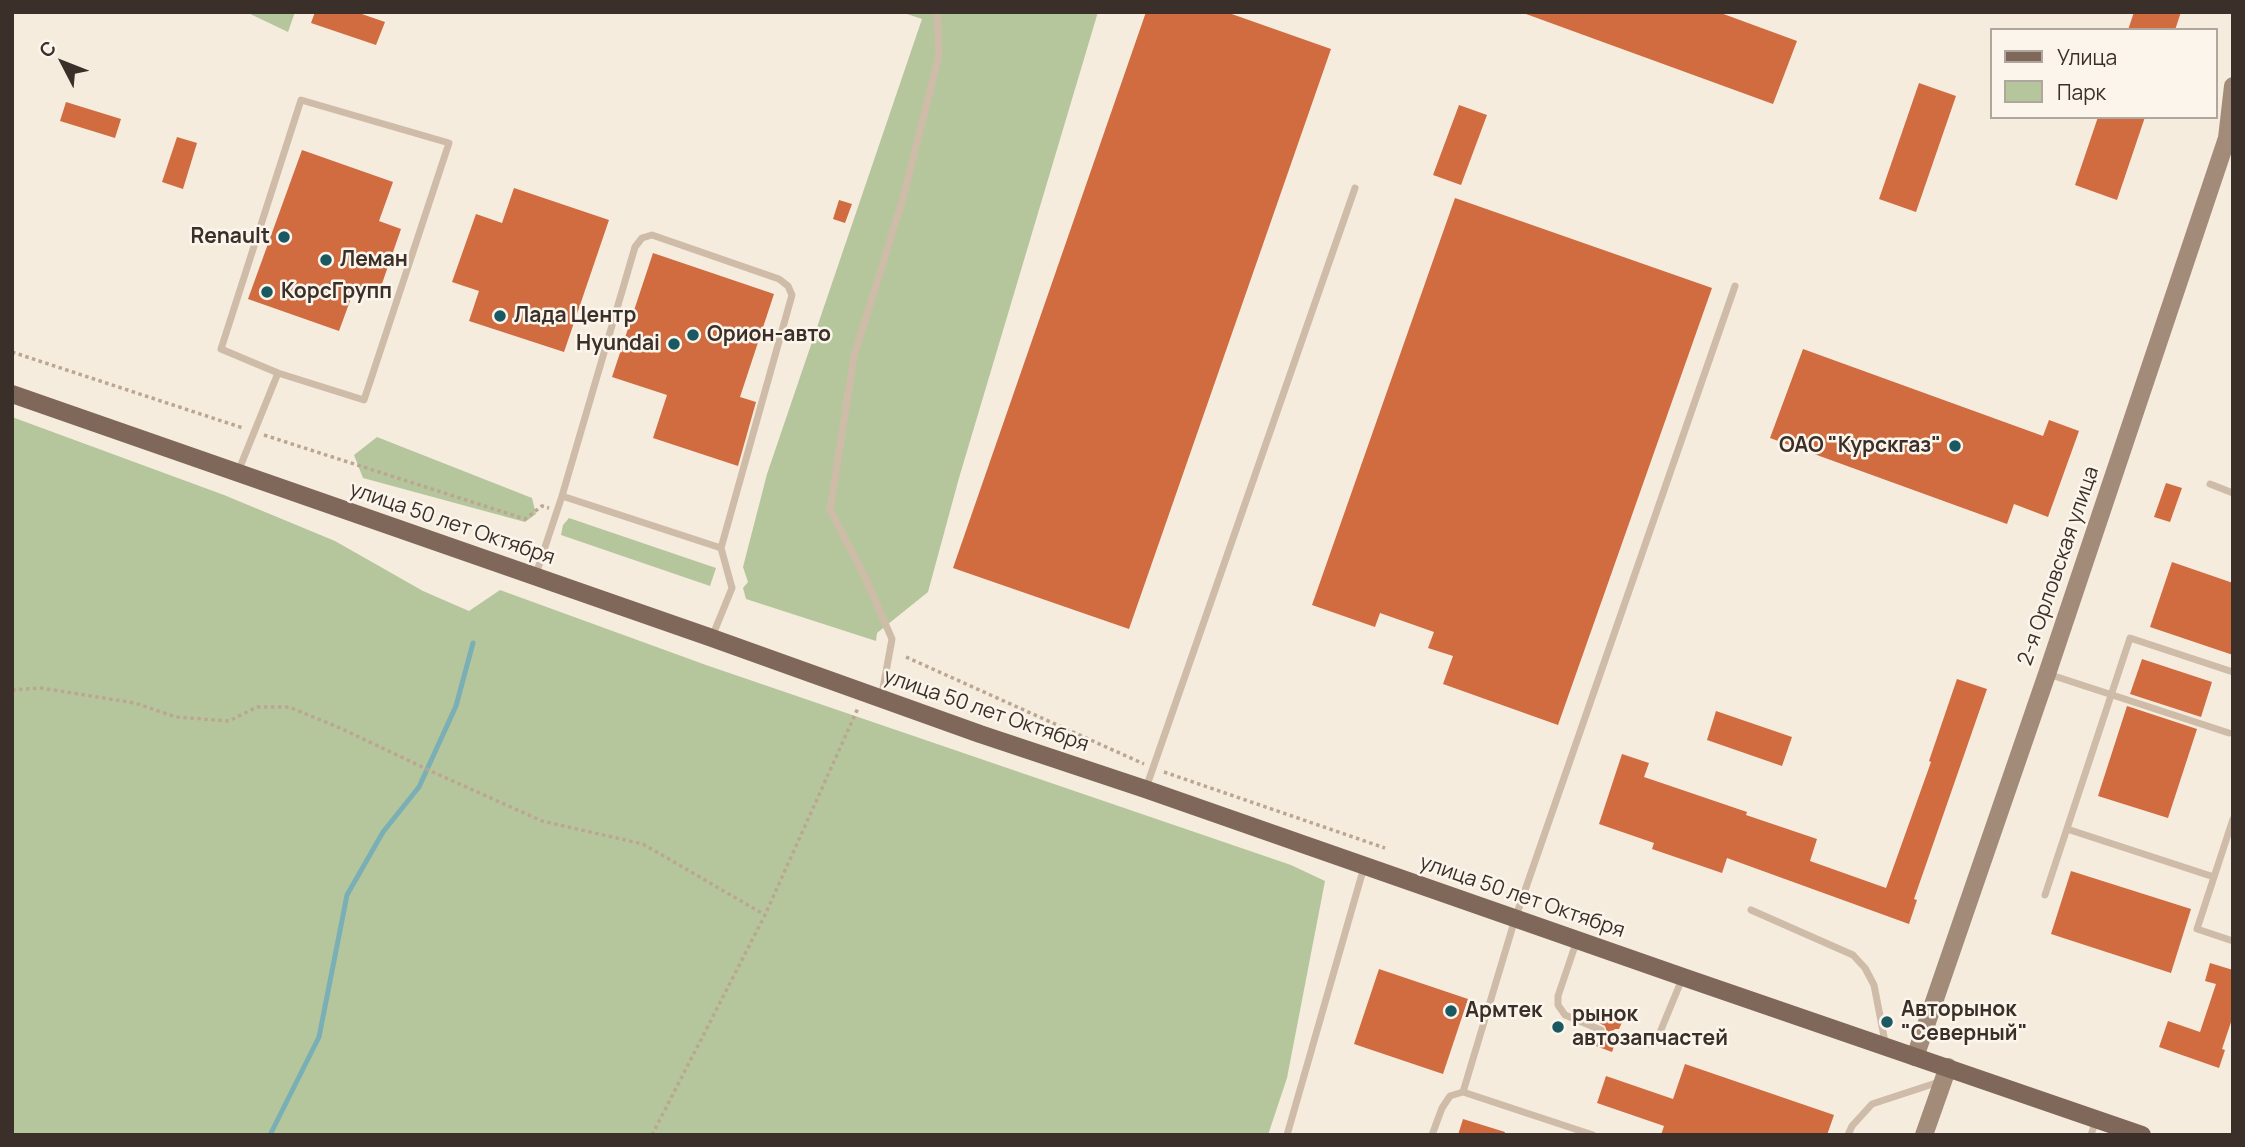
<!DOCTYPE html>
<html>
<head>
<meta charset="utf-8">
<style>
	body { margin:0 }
	#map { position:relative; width:2245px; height:1147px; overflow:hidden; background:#f5ecde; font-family:Manrope,sans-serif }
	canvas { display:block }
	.frame { position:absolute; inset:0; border:14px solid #3b3029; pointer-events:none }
	.legend { position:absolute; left:1990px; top:28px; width:228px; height:91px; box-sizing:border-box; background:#fcf5ec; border:2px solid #afa69e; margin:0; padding:9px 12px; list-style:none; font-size:21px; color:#3b3029 }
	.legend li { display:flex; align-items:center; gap:14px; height:35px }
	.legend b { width:35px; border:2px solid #afa69e }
	.north { position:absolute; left:28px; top:28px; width:70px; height:70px; -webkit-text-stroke:5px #fcf5ec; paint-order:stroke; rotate:312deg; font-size:19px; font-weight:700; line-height:28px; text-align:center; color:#3b3029 }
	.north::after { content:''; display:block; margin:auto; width:24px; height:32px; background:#3b3029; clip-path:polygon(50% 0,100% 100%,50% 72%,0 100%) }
</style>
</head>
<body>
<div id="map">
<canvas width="2245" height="1147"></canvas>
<div class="frame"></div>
<ul class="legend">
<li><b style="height:9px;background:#7f6759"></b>Улица</li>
<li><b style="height:19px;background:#b6c69c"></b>Парк</li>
</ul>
<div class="north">С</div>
</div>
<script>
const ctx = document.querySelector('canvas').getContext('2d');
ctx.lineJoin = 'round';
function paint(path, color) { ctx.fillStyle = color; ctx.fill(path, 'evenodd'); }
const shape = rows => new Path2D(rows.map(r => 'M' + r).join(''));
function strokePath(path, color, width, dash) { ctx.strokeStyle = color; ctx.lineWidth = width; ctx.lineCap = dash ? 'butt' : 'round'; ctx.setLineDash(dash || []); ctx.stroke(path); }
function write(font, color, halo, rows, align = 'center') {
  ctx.font = font + ' Manrope,sans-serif'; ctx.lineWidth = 5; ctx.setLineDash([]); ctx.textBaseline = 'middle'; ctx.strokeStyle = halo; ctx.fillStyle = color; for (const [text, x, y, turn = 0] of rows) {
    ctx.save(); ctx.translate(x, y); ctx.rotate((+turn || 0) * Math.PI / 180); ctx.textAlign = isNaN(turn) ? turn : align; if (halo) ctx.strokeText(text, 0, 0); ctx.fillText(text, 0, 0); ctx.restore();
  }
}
const green = shape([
	[246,12,295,12,288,32],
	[901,12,1098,12,959,478,928,592,877,633,876,641,746,599,743,588,748,582,743,567,767,474,922,19],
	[12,417,224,495,335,541,423,591,469,611,500,590,706,665,1291,865,1325,881,1287,1078,1268,1135,12,1135],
	[377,437,532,498,536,514,525,522,363,478,354,455],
	[569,518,716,568,710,586,561,535,563,525]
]);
const stream = shape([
	[270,1135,319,1037,347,895,383,832,419,787,456,706,473,643]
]);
const building = shape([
	[315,12,356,12,385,22,376,45,311,23],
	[1146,12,1226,12,1331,49,1129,629,953,568],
	[1527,12,1718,12,1797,41,1773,104,1526,14],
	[2134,12,2181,12,2175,30,2128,30],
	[1919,83,1956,96,1916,212,1879,199],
	[66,102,121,119,115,138,60,121],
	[1459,105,1487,115,1461,185,1433,175],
	[2098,117,2145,117,2117,200,2075,185],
	[177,137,197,143,183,189,162,182],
	[302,150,393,182,379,221,401,229,377,298,354,290,339,331,248,299],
	[514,188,609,220,564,352,469,321,479,291,452,282,476,214,502,223],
	[1455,198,1712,288,1558,725,1443,684,1453,656,1428,648,1434,632,1380,613,1375,627,1312,605],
	[839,200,852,204,845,223,833,219],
	[653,253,774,294,740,397,756,402,738,466,653,438,667,395,612,377],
	[1803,349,2043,436,2049,420,2079,431,2048,517,2014,504,2007,524,1770,438],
	[2166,483,2182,488,2170,522,2154,517],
	[2172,562,2233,583,2233,655,2150,627],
	[2142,659,2212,682,2201,717,2130,694],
	[1957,679,1987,689,1914,899,1917,900,1909,924,1727,858,1722,873,1652,849,1654,843,1599,824,1622,754,1649,763,1644,777,1747,812,1746,815,1817,839,1810,861,1886,888,1931,762,1929,761],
	[2127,706,2197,729,2168,818,2098,796],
	[1716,711,1792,737,1782,766,1707,740],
	[2071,871,2191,909,2171,973,2051,934],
	[2210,963,2233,970,2233,1016,2222,1049,2225,1050,2219,1068,2159,1047,2168,1021,2200,1032,2216,984,2205,981],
	[1379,969,1468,999,1443,1074,1354,1044],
	[1604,1008,1620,1013,1619,1016,1624,1018,1619,1029,1615,1029,1611,1033,1611,1037,1616,1041,1612,1052,1596,1046,1600,1036,1604,1035,1607,1032,1605,1026,1599,1023],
	[1685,1064,1834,1115,1827,1135,1661,1135,1664,1126,1597,1103,1606,1076,1673,1099],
	[1463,1119,1505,1132,1504,1135,1458,1135]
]);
const path = shape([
	[12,352,243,428],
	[264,435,525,519,542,506,549,508],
	[906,657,1144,764],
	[12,690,41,688,135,703,176,717,229,721,257,707,289,707,340,728,435,773,542,821,643,844,765,915],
	[1164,772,1385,848],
	[652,1135,765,915,858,708]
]);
const lane = shape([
	[238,472,278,373,364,400,449,143,301,100,221,349,278,373],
	[2210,484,2233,493],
	[562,496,721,548],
	[536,574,562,496,635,247,642,238,652,235,779,279,788,286,792,295,721,548,732,588,712,637],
	[2048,674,2229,733],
	[881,699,892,639,863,573,830,510,854,356,902,202,939,55,937,12],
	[1146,788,1355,188],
	[2233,819,2197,929,2233,941],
	[2067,829,2214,877],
	[2045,895,2130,638,2233,672],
	[1751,910,1853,955,1865,968,1874,985,1886,1047],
	[1577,940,1558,996,1558,1005,1565,1015,1601,1030],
	[1617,1035,1649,1044,1654,1042,1658,1037,1682,979],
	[1463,1092,1515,919,1735,286],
	[1287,1135,1364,867],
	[1432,1135,1442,1108,1450,1096,1463,1092,1593,1135],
	[1848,1135,1852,1126,1872,1104,1939,1082],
	[2091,1135,2096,1120]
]);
const secondary = shape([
	[1915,1057,2047,674,2227,138,2233,86],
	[1924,1135,1948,1067]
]);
const primary = shape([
	[12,394,712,638,980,734,1145,789,1683,977,2142,1135]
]);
const markers = [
	[284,237,7,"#1a5962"],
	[326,260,7,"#1a5962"],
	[267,292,7,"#1a5962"],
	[500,316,7,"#1a5962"],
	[693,335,7,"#1a5962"],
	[674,344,7,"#1a5962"],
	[1955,446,7,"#1a5962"],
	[1451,1011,7,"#1a5962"],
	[1887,1022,7,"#1a5962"],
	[1558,1027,7,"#1a5962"]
];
const poiNames = [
	["Renault",270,237,"right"],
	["Леман",340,260],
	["КорсГрупп",281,292],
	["Лада Центр",514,316],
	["Орион-авто",707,335],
	["Hyundai",660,344,"right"],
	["ОАО \"Курскгаз\"",1941,446,"right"],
	["Авторынок",1901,1010],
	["\"Северный\"",1901,1034],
	["Армтек",1465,1011],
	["рынок",1572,1015],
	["автозапчастей",1572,1039]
];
const streetNames = [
	["улица 50 лет Октября",452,524,19],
	["2-я Орловская улица",2059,566,-71],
	["улица 50 лет Октября",986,711,19],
	["улица 50 лет Октября",1522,897,19]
];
paint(green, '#b6c69c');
strokePath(stream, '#7ab0b5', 5);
paint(building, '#d16b40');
strokePath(path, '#bba692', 3.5, [3.5, 3.5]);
strokePath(lane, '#cfbca8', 7);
strokePath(secondary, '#a38b79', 18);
strokePath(primary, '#7f6759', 18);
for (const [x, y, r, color] of markers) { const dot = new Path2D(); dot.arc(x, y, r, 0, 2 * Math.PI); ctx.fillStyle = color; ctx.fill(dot); strokePath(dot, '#fcf5ec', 2.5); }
write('bold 21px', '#3b3029', '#fcf5ec', poiNames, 'left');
write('21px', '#3b3029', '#fcf5ec', streetNames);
</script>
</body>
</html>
